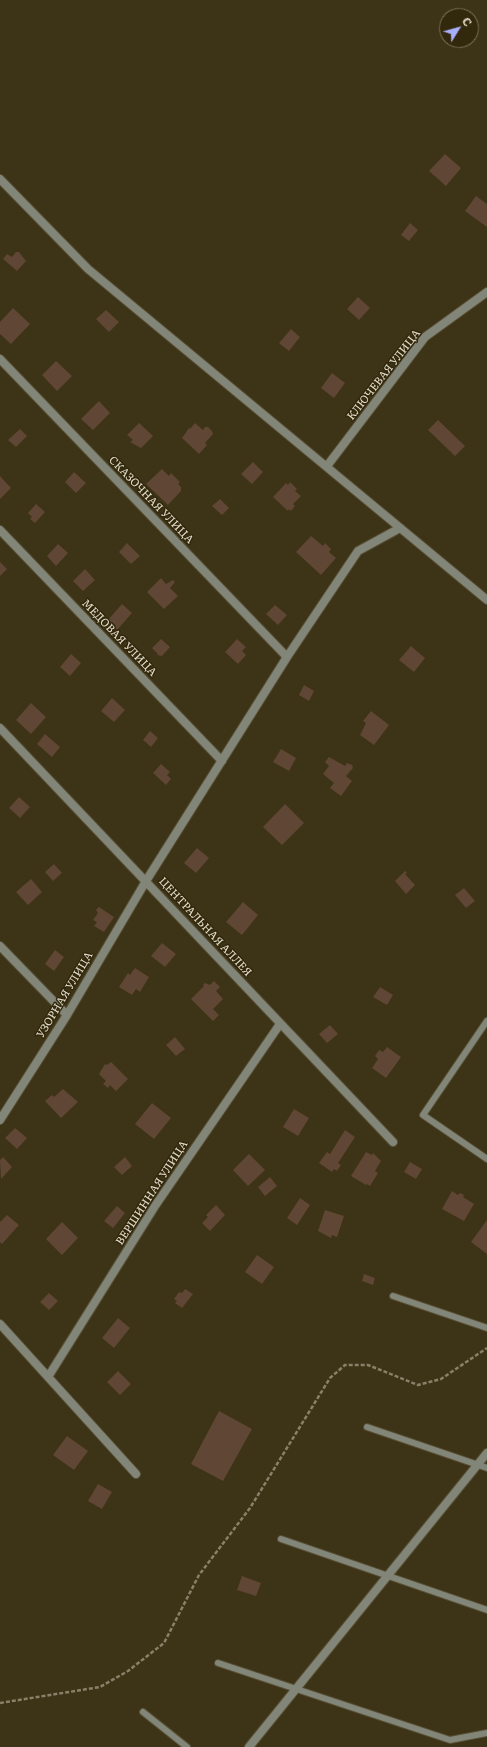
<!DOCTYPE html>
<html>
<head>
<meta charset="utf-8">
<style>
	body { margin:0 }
	#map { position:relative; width:487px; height:1747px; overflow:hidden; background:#3d3317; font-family:Literata,serif }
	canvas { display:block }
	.north { position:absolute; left:439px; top:8px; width:40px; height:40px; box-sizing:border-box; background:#32280c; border:1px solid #7a715a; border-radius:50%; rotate:53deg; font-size:11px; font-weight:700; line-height:16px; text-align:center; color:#e5dfce }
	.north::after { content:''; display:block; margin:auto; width:14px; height:18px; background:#a8b0fc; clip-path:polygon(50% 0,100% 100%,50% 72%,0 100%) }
</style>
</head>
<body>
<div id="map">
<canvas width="487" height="1747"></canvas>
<div class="north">С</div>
</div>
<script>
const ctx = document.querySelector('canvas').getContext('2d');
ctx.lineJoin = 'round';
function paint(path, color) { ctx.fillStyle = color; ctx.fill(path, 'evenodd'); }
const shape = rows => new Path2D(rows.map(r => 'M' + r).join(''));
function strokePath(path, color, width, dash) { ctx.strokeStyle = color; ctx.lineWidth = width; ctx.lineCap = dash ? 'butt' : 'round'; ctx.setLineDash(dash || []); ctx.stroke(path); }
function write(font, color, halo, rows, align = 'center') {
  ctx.font = font + ' Literata,serif'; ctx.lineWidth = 3; ctx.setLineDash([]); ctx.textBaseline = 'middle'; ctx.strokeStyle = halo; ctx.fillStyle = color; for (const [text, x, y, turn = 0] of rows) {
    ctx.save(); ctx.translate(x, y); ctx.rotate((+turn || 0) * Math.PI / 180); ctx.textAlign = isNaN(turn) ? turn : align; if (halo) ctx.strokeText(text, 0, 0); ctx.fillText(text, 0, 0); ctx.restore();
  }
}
const building = shape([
	[445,154,461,168,446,186,429,171],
	[476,196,487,204,487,227,465,211],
	[410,223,418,230,409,241,401,235],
	[16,252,19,252,26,261,17,271,3,259,7,254,12,257],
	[358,297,370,308,359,320,347,309],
	[13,308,30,324,11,344,0,334,0,322],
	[106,310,119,322,109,332,96,319],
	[291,329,300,337,289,351,279,343],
	[56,361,72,376,57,391,42,375],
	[332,373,345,383,334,398,321,388],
	[99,401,110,413,93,430,81,419],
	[438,420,465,446,455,456,428,430],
	[139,423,153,436,141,448,130,442,133,440,127,435],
	[195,423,203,430,205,427,208,427,212,431,213,434,205,443,207,445,199,454,182,438,189,428,190,429],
	[20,429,27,436,16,447,8,440],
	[253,462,263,472,252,484,241,474],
	[162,469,169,476,171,473,180,482,178,484,181,487,181,491,168,505,146,484],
	[74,472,86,483,76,493,65,482],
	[0,476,11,488,0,499],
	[290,482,297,489,295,491,301,496,293,504,295,506,291,511,289,509,288,511,273,497,286,483,288,485],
	[220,499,229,508,222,515,212,506],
	[36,504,45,512,35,523,30,519,32,517,28,513],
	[311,536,323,546,325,543,331,549,329,552,336,558,321,575,296,552],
	[127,543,140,556,131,564,119,552],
	[58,544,68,553,56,566,47,556],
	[0,562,7,569,0,576],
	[85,569,95,580,83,591,73,581],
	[161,578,166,584,173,580,175,582,170,588,178,596,164,609,147,592],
	[122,604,132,613,117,630,107,621],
	[275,605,287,615,278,625,266,614],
	[161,639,170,647,162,656,157,655,158,654,152,648],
	[237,639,246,647,242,651,246,655,238,664,225,652],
	[411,646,425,658,414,672,399,660],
	[71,654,81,663,70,676,60,667],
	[304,685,314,691,309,701,299,695],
	[112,698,125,710,114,722,101,711],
	[31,703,46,717,31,734,16,720],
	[371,711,389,725,374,745,360,735,366,723,363,721],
	[150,731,158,738,151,747,143,740],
	[45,734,60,747,52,757,37,744],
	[281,749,296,758,289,771,273,762],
	[329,757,345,766,347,763,352,765,353,768,346,776,352,781,341,796,330,788,334,783,323,774,329,766,325,762],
	[161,764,170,772,167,775,171,779,166,785,153,773],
	[19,797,30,807,20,818,9,808],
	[285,804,304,823,282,845,263,827],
	[197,848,209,858,196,873,184,863],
	[54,864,62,873,53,881,45,872],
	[405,871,407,873,405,874,415,885,406,894,395,881],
	[31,879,42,892,28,905,16,892],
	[464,888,475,901,466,908,455,895],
	[243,902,258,915,242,935,226,922],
	[99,907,114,917,104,932,94,926,97,922,93,920,98,913,96,910],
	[162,943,176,954,165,967,151,956],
	[55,950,64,957,54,971,45,964],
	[135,968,149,977,140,992,136,989,132,995,119,987,128,973,130,975],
	[214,981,220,987,216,991,223,999,213,1009,219,1015,213,1021,191,999,204,986,203,985,205,983,210,985],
	[380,987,393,995,387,1005,373,997],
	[330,1025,338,1034,327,1043,319,1034],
	[175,1037,185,1049,176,1056,166,1045],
	[387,1047,401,1057,386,1078,372,1068,378,1059,375,1056,379,1050,383,1052],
	[111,1062,128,1079,116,1091,110,1085,108,1088,103,1084,106,1081,99,1074,105,1064,107,1065],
	[63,1089,78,1102,61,1118,45,1101,52,1095,54,1097],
	[152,1103,171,1118,154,1139,135,1124],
	[294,1109,309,1118,298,1136,283,1127],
	[15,1128,27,1138,17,1149,5,1138],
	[345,1130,355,1137,338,1163,341,1165,337,1171,334,1169,332,1172,319,1163,327,1152,330,1154],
	[366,1152,372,1155,373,1153,381,1161,375,1171,378,1173,370,1186,367,1184,366,1185,351,1176],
	[249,1154,265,1170,248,1186,233,1170],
	[3,1157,12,1167,1,1179,0,1160],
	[125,1157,132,1166,122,1175,114,1167],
	[410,1162,422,1169,416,1179,404,1172],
	[270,1177,277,1186,265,1196,258,1187],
	[452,1191,458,1195,460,1193,464,1195,463,1197,474,1204,464,1221,442,1209],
	[300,1198,310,1205,297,1225,287,1218],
	[216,1205,225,1215,210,1231,202,1223,208,1217,206,1215],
	[117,1206,125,1213,113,1228,104,1221],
	[325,1210,344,1216,337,1237,332,1235,331,1238,318,1231],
	[7,1215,19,1225,2,1244,0,1242,0,1222],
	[487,1220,487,1254,471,1242],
	[62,1222,78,1238,62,1255,46,1239],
	[257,1255,274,1267,262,1284,245,1272],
	[364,1274,375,1278,373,1285,362,1281],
	[185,1289,193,1294,182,1308,175,1303,177,1301,174,1299,179,1292,182,1293],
	[49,1293,58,1301,49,1310,40,1302],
	[118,1318,130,1328,114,1348,102,1338],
	[118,1371,131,1384,120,1395,107,1382],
	[219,1411,252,1429,223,1481,191,1464],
	[67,1436,88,1451,74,1470,53,1455],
	[98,1484,112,1492,102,1509,88,1501],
	[242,1576,261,1583,256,1596,237,1590]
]);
const path = shape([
	[0,1703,100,1687,128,1671,164,1643,199,1575,250,1508,330,1378,345,1365,368,1365,418,1385,441,1379,487,1348]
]);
const service = shape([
	[487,1021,423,1115,487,1159],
	[393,1296,487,1328],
	[367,1427,487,1468],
	[281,1539,487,1610],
	[218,1663,450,1740,487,1733],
	[143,1712,187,1747]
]);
const minor = shape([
	[0,359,287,657],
	[327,466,425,337,487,292],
	[0,530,222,761],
	[0,728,393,1142],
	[0,946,67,1015],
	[0,1120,67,1015,146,881,287,657,358,551,400,528],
	[0,1324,136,1474],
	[48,1377,155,1206,280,1024],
	[249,1747,487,1453]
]);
const tertiary = shape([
	[0,179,88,269,487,600]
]);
const streetNames = [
	["КЛЮЧЕВАЯ УЛИЦА",384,375,-52],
	["СКАЗОЧНАЯ УЛИЦА",151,500,46],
	["МЕДОВАЯ УЛИЦА",119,638,46],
	["ЦЕНТРАЛЬНАЯ АЛЛЕЯ",205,927,47],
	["УЗОРНАЯ УЛИЦА",65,995,-59],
	["ВЕРШИННАЯ УЛИЦА",152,1193,-57]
];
paint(building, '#604634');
strokePath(service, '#584f34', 8);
strokePath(minor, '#584f34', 10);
strokePath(tertiary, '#584f34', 10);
strokePath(path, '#888068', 2.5, [4, 2]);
strokePath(service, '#828679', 6);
strokePath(minor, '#828679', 8);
strokePath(tertiary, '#828679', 8);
write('11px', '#e5dfce', '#32280c', streetNames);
</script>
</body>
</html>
